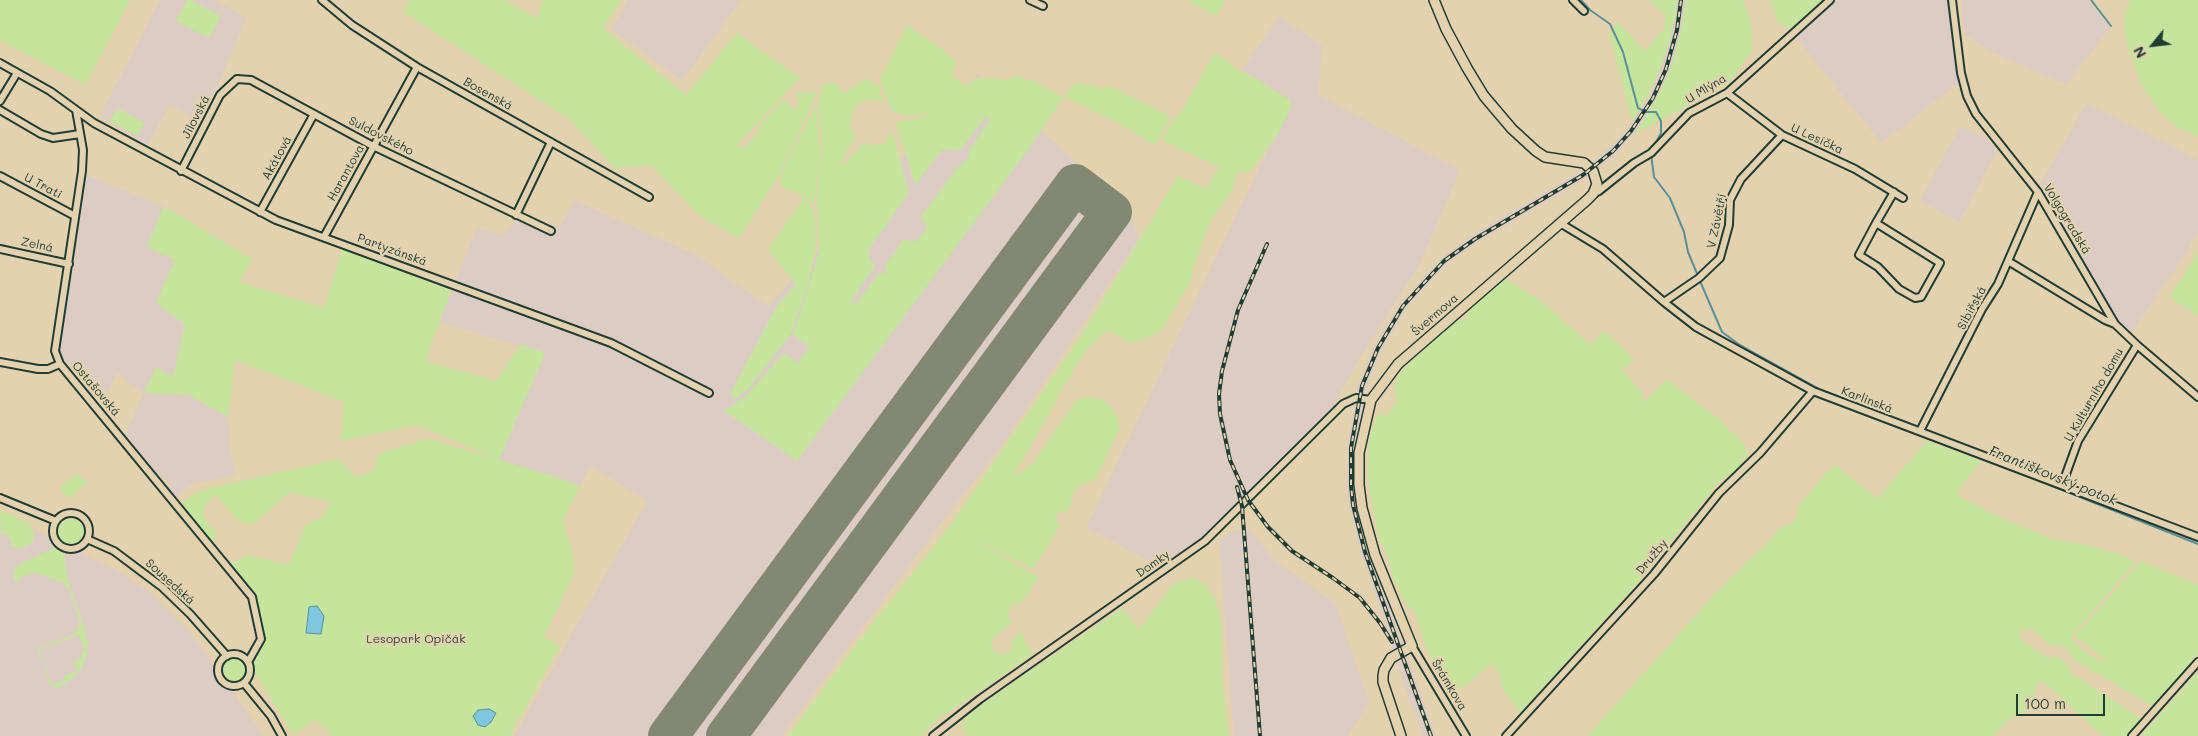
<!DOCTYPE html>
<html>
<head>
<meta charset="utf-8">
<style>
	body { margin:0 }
	#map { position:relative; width:2198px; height:736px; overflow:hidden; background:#e4d2af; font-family:Mali,sans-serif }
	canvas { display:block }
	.north { position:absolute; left:2128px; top:20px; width:50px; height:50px; -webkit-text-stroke:4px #e4d2af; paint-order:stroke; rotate:241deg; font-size:14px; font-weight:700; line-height:20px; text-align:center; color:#1f3d34 }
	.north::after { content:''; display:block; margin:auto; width:18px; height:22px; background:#1f3d34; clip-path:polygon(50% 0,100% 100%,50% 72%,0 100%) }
	.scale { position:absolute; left:2016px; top:694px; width:89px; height:22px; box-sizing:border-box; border:2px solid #1f3d34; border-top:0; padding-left:6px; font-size:15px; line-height:18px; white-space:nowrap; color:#1f3d34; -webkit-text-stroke:4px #e4d2af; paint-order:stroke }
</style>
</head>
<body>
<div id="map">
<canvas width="2198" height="736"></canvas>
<div class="north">N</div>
<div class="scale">100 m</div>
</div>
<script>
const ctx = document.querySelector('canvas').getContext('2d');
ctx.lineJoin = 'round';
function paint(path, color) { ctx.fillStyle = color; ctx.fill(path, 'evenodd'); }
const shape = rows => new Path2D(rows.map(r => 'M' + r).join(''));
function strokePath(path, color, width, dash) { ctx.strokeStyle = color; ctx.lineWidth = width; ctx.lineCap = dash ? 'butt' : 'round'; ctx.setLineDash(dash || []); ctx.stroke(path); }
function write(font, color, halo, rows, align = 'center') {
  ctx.font = font + ' Mali,sans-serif'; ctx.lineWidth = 4.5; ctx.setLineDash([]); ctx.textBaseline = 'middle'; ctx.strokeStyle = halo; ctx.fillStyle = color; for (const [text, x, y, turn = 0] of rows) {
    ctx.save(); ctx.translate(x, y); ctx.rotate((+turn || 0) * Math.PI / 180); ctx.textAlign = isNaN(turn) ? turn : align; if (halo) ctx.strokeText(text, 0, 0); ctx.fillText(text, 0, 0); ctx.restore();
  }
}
const built = shape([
	[160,0,215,0,247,18,201,122,170,105,147,146,100,116],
	[629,0,741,0,682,81,611,29],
	[1677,0,1686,0,1678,47,1664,86,1635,134,1616,154,1586,178,1477,243,1447,264,1407,308,1382,350,1367,387,1358,430,1355,468,1370,551,1436,736,1423,736,1392,651,1389,634,1361,553,1349,506,1346,486,1347,448,1358,384,1374,346,1400,303,1441,258,1472,235,1581,171,1610,147,1628,128,1649,96,1661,67,1672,29],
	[1834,0,1947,0,1960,82,1881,143,1795,36],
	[1961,0,2088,0,2110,28,2066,85,1990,51,1965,35],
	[1280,16,1322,46,1318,95,1460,170,1419,265,1359,359,1330,413,1275,463,1201,538,1162,567,1086,528,1267,151,1278,134,1290,107,1258,80,1242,70],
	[978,73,1129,210,1139,239,999,450,941,523,782,736,514,736,647,501,590,466,580,486,499,459,544,353,439,322,477,228,504,235,521,215,560,227,574,200,694,254,768,306],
	[2087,103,2198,160,2198,231,2187,252,2130,335,2117,323,2039,186],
	[1960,126,1988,139,1997,151,1959,222,1920,201],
	[86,175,164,206,147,247,175,260,185,325,173,376,145,393,189,395,228,417,230,451,235,473,232,476,193,484,175,497,169,490,170,484,165,478,160,478,125,435,144,393,117,373,108,392,92,395,61,356,60,347],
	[32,528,114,569,148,591,173,615,195,638,264,736,0,736,0,535],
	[1249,529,1274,560,1335,603,1369,702,1348,736,1234,736,1219,539,1234,531]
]);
const green = shape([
	[0,0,128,0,130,1,85,85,0,40],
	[187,0,191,0,221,16,209,38,176,21],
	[410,0,504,0,537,18,543,0,622,0,603,28,686,95,737,33,800,78,735,147,737,145,743,148,758,134,760,124,784,100,792,108,796,109,799,106,796,93,815,92,815,97,778,177,739,238,708,221,694,210,651,165,615,168,569,119,403,12],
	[1186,0,1225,0,1217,16],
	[1649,0,1677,0,1675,19,1669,44,1655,82,1632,122,1609,32,1618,22,1645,51,1664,28,1665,15],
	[1686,0,1742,0,1749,15,1752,30,1752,51,1729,83,1635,134,1656,100,1670,70,1681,31],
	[1767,0,1828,0,1795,27,1788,28,1778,22,1772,5],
	[2131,0,2198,0,2198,137,2174,125,2160,112,2141,84,2126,42,2124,16],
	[907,25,944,51,956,61,952,76,967,86,975,78,993,78,1004,80,1022,76,1024,80,1029,79,1064,97,1030,147,797,461,724,411,745,397,784,353,798,363,809,347,793,335,819,252,817,196,822,151,819,100,823,86,825,83,835,82,843,94,866,78,879,86,883,102,876,100,865,100,856,106,853,112,850,126,856,137,840,163,844,165,864,142,872,145,885,143,892,131,909,193,869,249,869,258,875,266,851,301,854,303,856,304,879,273,884,274,887,271,885,266,904,239,915,242,927,229,926,224,920,218,961,163,964,163,970,156,969,151,990,119,986,116,962,148,958,151,949,149,942,150,915,185,896,123,927,116,925,114,906,116,891,110,880,79],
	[1215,52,1240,71,1258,80,1290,100,1291,107,1278,134,1250,172,1246,173,1240,170,1236,177,1233,189,1209,224,1192,273,1191,282,1159,333,1136,342,1129,342,1111,332,1106,331,1089,348,1075,367,1072,375,1059,392,1057,400,1012,478,1033,463,1076,401,1085,397,1099,398,1109,405,1118,417,1119,429,1096,479,1077,487,1072,497,1071,507,1067,511,1057,513,1054,518,1060,526,1035,566,1032,568,970,538,1039,577,1020,605,1012,603,1008,615,1012,622,991,641,992,647,997,653,1001,654,1007,653,1013,648,1011,642,1021,631,1032,655,941,717,921,736,788,736,858,642,949,527,1082,334,1178,176,1206,189,1219,167,1161,140,1172,122,1182,110],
	[1074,83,1097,86,1103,89,1108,85,1171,117,1155,145,1118,123,1065,97],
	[817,103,820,162,814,204,804,196,803,197,811,206,815,216,816,248,809,280,791,334,750,387,737,398,733,398,730,394,775,309,796,284,768,250,802,200,802,195,782,187,780,180,785,165],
	[118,108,144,123,137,136,109,121],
	[164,206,252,259,240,282,324,308,342,249,452,288,425,361,496,381,521,344,545,353,499,460,563,479,580,486,563,521,573,556,574,573,544,637,560,646,520,718,515,720,516,725,510,736,327,736,331,732,315,720,293,735,252,667,263,639,257,596,230,564,248,555,289,565,305,526,323,516,331,502,290,492,252,525,238,520,215,494,205,506,204,518,217,534,212,542,183,507,185,500,203,490,338,459,356,477,374,470,379,453,428,439,498,459,417,425,341,441,344,402,235,360,228,417,189,395,144,393,156,367,173,376,185,325,156,303,175,260,147,247],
	[2198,252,2198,316,2170,297],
	[1507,280,1540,300,1590,345,1604,330,1634,360,1622,370,1643,393,1643,403,1667,379,1713,415,1717,416,1730,431,1738,436,1748,452,1748,457,1742,458,1740,468,1733,473,1727,474,1719,482,1631,590,1520,713,1502,688,1500,675,1491,664,1459,690,1451,688,1445,681,1426,648,1416,614,1406,603,1395,583,1385,549,1379,539,1368,481,1368,454,1371,432,1378,414,1388,415,1397,401,1395,387,1399,374,1418,354,1456,322,1468,318,1468,313,1472,308,1501,282],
	[1927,441,1981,461,1957,492,1961,498,2008,521,2053,539,2087,545,2127,557,2135,562,2070,638,2078,644,2082,650,2103,663,2103,658,2075,636,2141,561,2198,585,2198,652,2170,690,2154,707,2073,659,2065,646,2050,645,2031,628,2024,631,2018,630,2020,639,2049,659,2053,655,2064,661,2069,665,2070,672,2143,720,2129,736,2103,736,2043,681,2037,684,2034,698,2023,714,2011,718,1994,736,1587,736,1714,595,1770,540,1778,530,1795,520,1798,507,1828,471,1836,465,1877,499],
	[78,473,87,483,68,499,59,488],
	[0,510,29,523,33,532,35,533,33,540,28,545,22,548,13,547,9,545,12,543,5,532,1,535],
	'58 532a13 13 0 1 1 26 0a13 13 0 1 1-26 0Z',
	[54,548,59,549,64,555,69,584,84,627,88,644,86,659,79,672,68,682,56,688,49,684,45,667,48,665,50,667,46,669,52,685,65,680,64,676,77,671,74,661,83,657,81,653,85,651,79,635,39,649,42,659,47,657,45,660,41,659,37,650,40,647,73,635,79,628,79,619,69,590,62,582,40,575,37,572,19,578,19,583,17,583,13,578,14,571,20,564],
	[1190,578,1195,578,1205,584,1214,597,1220,613,1222,631,1222,680,1229,736,968,736,964,732,962,723,970,714,1001,691,1121,609,1124,610,1139,630,1173,584],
	'223 670a11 11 0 1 1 22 0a11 11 0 1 1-22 0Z',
	[2198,673,2198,736,2142,736,2147,729]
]);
const water = shape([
	[317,606,324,616,321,634,306,633,309,607,317,606],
	[489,709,496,713,491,722,485,727,478,725,473,716,478,710,489,709]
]);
const stream = shape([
	[1581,0,1590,10,1610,24,1623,52,1638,108,1642,110],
	[2091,0,2111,26],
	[1646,112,1656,112,1661,121,1661,133,1654,146],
	[1651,154,1654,177,1670,198,1684,232,1688,252,1698,276],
	[1700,281,1722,332,1740,345,1821,390,1859,405],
	[2007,468,2198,544]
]);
const runway = shape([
	[668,736,1075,184,1112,212,726,736]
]);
const street = shape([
	[322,0,352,25,417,67,649,197],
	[1030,0,1043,6],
	[1573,0,1584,11],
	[1952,0,1961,73,1967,96,1976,114,2038,192,2115,324,2137,345,2198,397],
	[0,63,50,91,94,123,276,220,611,343,709,393],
	[1727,93,1782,135,1855,169,1903,198],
	[0,101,17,73],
	[0,110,41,134,53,138,80,134],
	[76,110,83,150,82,171,55,351,60,364,252,597,261,639,248,662],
	[181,171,220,95,237,79,251,80,373,146,551,231],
	[0,176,75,216],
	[1593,194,1599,191,1634,163,1651,153,1689,113,1727,93,1830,0],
	[260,212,314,114],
	[516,215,551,142],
	[1560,223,1603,249,1664,302,1696,327,1813,391,2198,537],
	[1876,223,1940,263,1921,297,1915,298,1899,289,1878,267,1859,255,1876,223,1894,192],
	[324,237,417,67],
	[0,249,69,264],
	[2008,261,2105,320,2115,324],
	[1664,302,1699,278,1720,258,1729,225,1730,200,1741,179,1782,135],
	[0,362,38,369,48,369,60,364],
	[1920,431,1982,309,1998,284,2038,192],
	[2062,485,2078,441,2137,345],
	[0,498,56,521],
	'53 531a18 18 0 1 1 36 0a18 18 0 1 1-36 0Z',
	[87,539,114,551,162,587,190,614,227,656],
	[1412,646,1466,736],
	'218 670a16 16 0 1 1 32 0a16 16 0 1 1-32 0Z',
	[244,683,271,716,282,736],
	[933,736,980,699,1205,541,1343,404,1356,398,1371,400],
	[1506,736,1654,574,1719,493,1760,453,1813,391],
	[2132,736,2198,662]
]);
const secondary = shape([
	[1401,736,1383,682,1383,676,1384,670,1391,658,1412,646,1375,555,1362,508,1359,485,1359,453,1371,400,1398,364,1587,200,1593,194,1597,184,1593,171,1584,163,1545,157,1536,151,1512,129,1484,96,1467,68,1446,29,1434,0]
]);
const rail = shape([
	[1267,244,1238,310,1222,371,1219,394,1220,414,1230,460,1248,500,1268,527,1292,551,1333,578,1360,598,1380,623,1392,642],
	[1237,487,1242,506,1260,736],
	[1431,736,1365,552,1353,505,1351,486,1351,448,1362,386,1378,348,1403,306,1444,261,1475,239,1583,175,1613,151,1631,131,1653,98,1666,69,1677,30,1681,0]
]);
const streetNames = [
	["U Mlýna",1706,89,-31],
	["Bosenská",488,94,29],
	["Jílovská",196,117,-63],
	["Suldovského",381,136,27],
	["U Lesíčka",1817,139,25],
	["Akátová",277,158,-61],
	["Harantova",346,173,-61],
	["U Trati",43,186,28],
	["Volgogradská",2067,219,59],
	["V Závětří",1717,221,-78],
	["Zelná",37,245,12],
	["Partyzánská",392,250,20],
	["Sibiřská",1972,308,-62],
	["Švermova",1435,315,-41],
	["Ostašovská",96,389,50],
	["U Kulturního domu",2094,395,-60],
	["Karlinská",1867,400,21],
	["Družby",1652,557,-50],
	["Domky",1153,564,-35],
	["Sousedská",170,582,42],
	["Šrámkova",1449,685,59]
];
const parkNames = [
	["Lesopark Opičák",416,639]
];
const waterNames = [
	["Františkovský potok",2053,476,22]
];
paint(built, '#dcccc3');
paint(green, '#c5e59d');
paint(water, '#7fc7e0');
strokePath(water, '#59909b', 1);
strokePath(stream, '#59909b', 2);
strokePath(runway, '#828872', 40);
strokePath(street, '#1f3d34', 10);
strokePath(secondary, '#1f3d34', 12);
strokePath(street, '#e4d2af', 6);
strokePath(secondary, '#e4d2af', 9);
strokePath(rail, '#1f3d34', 4);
strokePath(rail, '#e4d2af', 2, [5.5]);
write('12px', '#1f3d34', '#e4d2af', streetNames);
write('12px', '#274539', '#e4d2af', parkNames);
write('italic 14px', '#24443d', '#e4d2af', waterNames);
</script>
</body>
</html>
